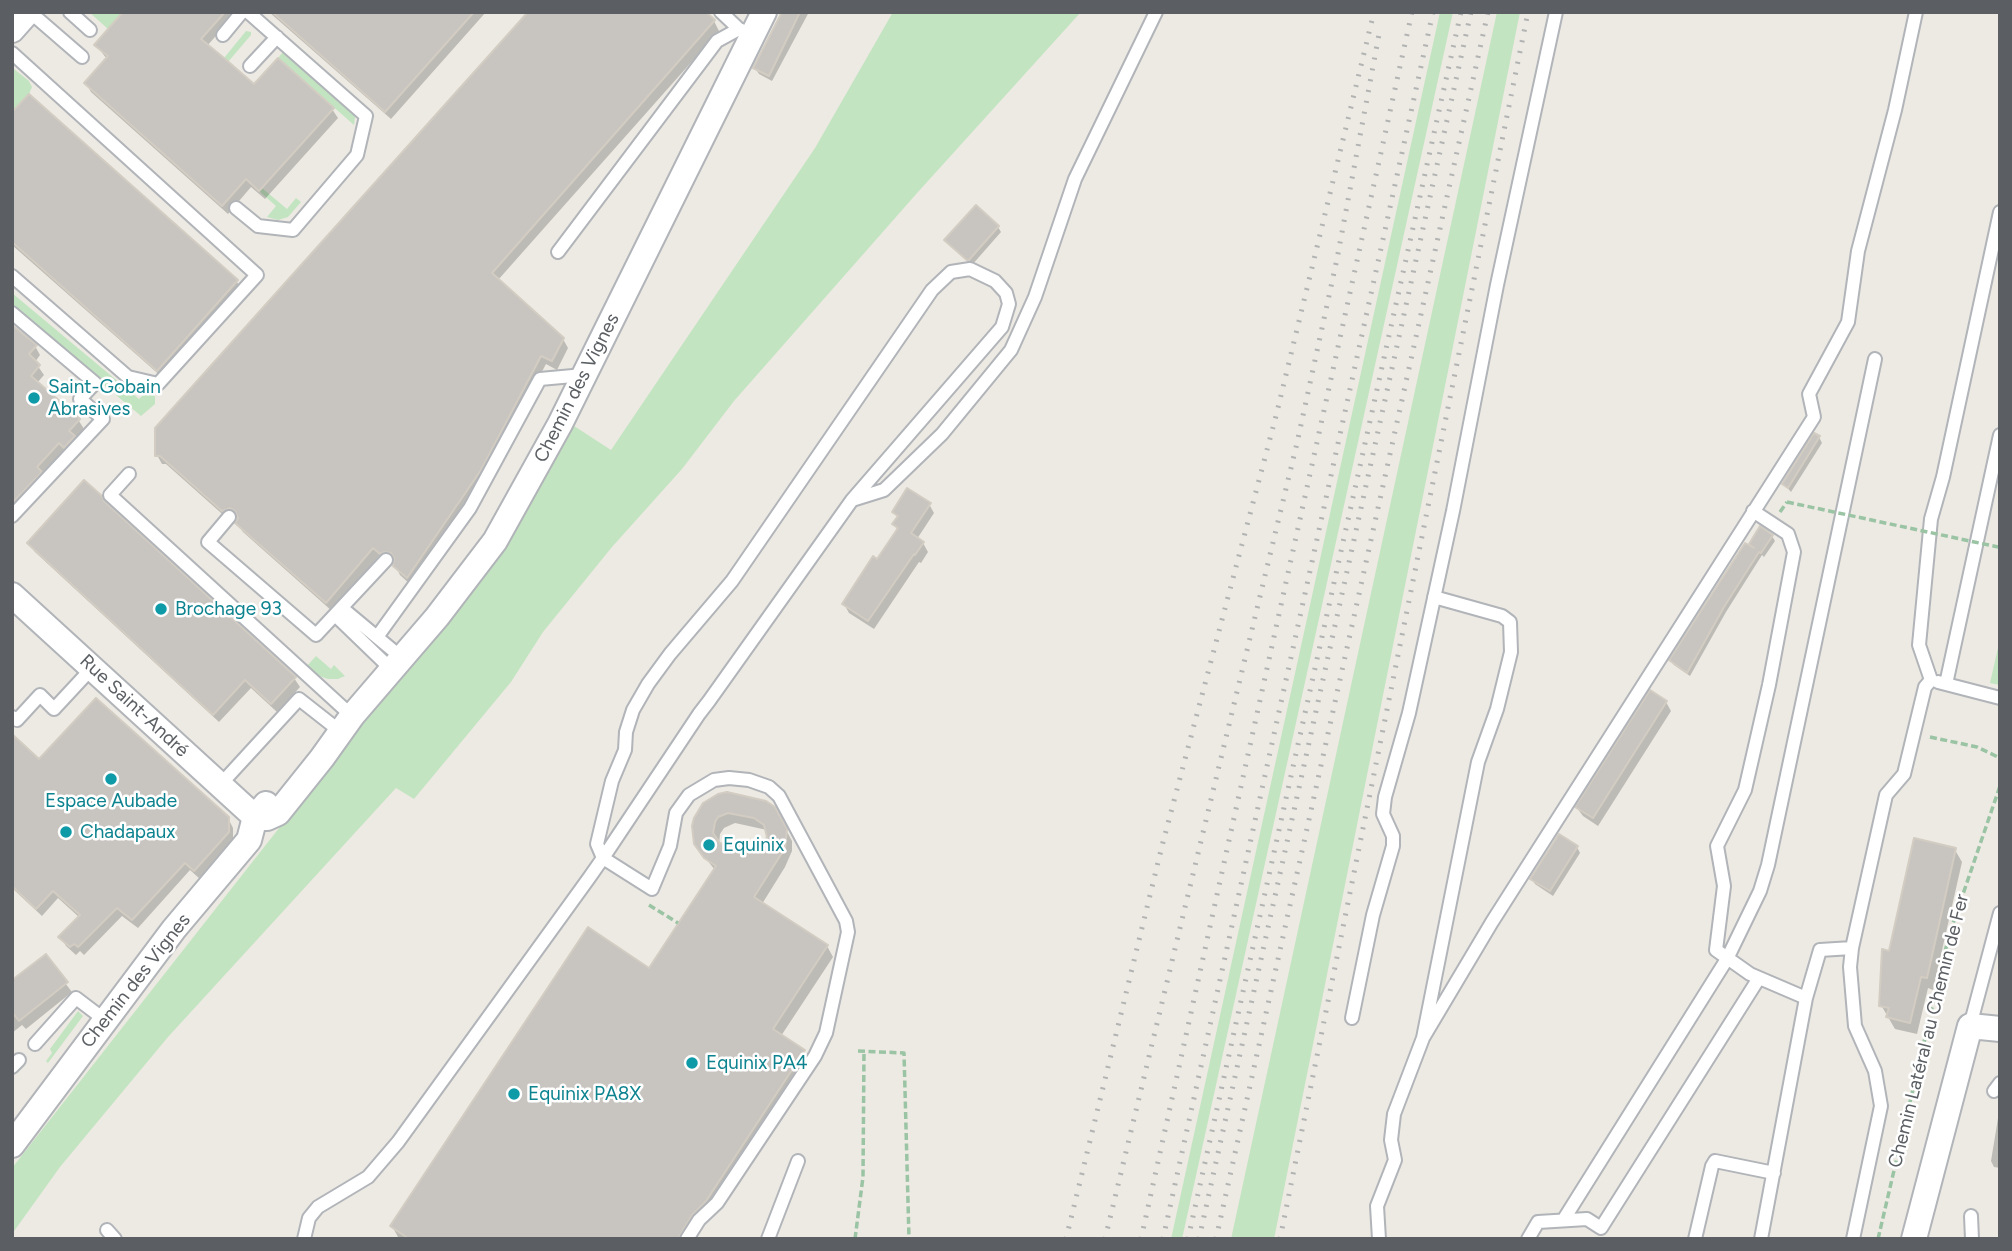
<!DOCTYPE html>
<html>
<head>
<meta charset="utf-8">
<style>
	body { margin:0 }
	#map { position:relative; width:2012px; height:1251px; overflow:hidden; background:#edeae3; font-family:Figtree,sans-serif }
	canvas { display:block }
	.frame { position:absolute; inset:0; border:14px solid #5b5f63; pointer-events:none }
</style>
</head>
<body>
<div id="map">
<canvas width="2012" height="1251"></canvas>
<div class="frame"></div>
</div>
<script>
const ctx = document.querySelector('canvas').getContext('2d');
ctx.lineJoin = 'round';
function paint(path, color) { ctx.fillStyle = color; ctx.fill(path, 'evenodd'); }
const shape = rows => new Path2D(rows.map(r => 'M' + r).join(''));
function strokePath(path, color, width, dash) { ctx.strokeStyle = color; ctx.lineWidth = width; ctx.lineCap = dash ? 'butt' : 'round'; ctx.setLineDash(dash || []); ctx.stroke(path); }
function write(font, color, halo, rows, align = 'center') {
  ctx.font = font + ' Figtree,sans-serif'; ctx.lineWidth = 5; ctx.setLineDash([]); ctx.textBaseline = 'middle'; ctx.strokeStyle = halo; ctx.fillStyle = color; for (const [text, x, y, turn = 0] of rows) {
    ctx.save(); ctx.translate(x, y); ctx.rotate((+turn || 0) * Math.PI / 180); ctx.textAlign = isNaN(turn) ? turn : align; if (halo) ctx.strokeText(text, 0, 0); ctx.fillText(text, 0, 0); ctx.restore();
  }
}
const green = shape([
	[89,12,123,12,108,29],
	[893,12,1081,12,918,192,734,401,682,469,612,547,543,632,511,682,414,799,396,788,168,1037,60,1167,12,1234,12,1168,378,702,571,424,611,450,815,148],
	[1440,12,1453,12,1182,1239,1171,1239],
	[1497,12,1520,12,1274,1239,1231,1239],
	[246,31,251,32,251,35,228,62,224,58],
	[283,52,351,110,355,117,354,125,278,58],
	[14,69,29,81,32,87,29,94,12,112],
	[262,188,287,209,296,198,301,202,288,217,278,220,267,217,276,206,259,191],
	[12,293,139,399,150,389,155,397,155,404,141,416,12,308],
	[2000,639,2000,685,1990,683],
	[316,656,331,669,334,665,345,676,338,679,328,679,313,674,306,667],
	[78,1011,83,1016,48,1063,46,1061,52,1053,50,1049]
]);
const shadow = shape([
	[125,12,237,12,207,46,254,87,332,109,338,118,265,199,251,187,228,214,91,92,86,83,107,59,96,45],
	[269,12,486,12,391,119],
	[703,12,714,21,719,31,498,280,563,339,568,348,557,370,546,364,485,479,412,586,400,575,395,565,395,561,390,560,386,562,379,556,332,611,243,532,237,523,239,518,236,517,229,520,166,464,162,464,157,455],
	[784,12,809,12,772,81,759,74,755,68],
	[29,96,237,282,242,290,163,378,12,245,12,115],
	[998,227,1001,232,972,265,947,240],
	[12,327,35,346,40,355,35,362,44,375,37,383,79,421,84,429,75,439,79,446,70,455,65,451,12,514],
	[1819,437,1822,443,1791,492,1784,484],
	[104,504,294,678,300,687,277,712,251,688,219,722,35,552,29,544],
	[929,504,934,513,917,539,923,543,928,552,921,563,919,562,874,629,849,613,844,604,898,531,894,524,898,519,894,512],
	[1772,536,1775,541,1764,557,1762,555,1726,612,1690,676,1674,665,1671,661,1754,550,1751,545],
	[1666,702,1671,711,1598,826,1583,816,1577,808],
	[12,737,39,761,228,818,233,828,233,842,200,879,190,870,138,928,122,916,84,955,80,951,76,955,66,946,61,937,80,918,58,898,42,916,12,888],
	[774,808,792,841,792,851,785,867,762,904,827,946,833,957,781,1036,804,1051,810,1062,689,1239,401,1239,398,1237,392,1226,649,970,715,870,703,855,699,811],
	[735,823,767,830,768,837,762,849,755,852,719,844,720,834,724,828],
	[1577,847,1580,853,1553,896,1535,884,1532,879],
	[1955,850,1962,862,1933,990,1928,988,1917,1034,1895,1029,1881,1005,1890,953],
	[45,957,72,992,26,1029,22,1025,12,1033,12,983],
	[1999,1112,2000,1113,2000,1168,1994,1167,1991,1161]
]);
const building = shape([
	[123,12,225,12,201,39,224,58,254,84,278,58,334,108,259,191,246,179,222,206,84,83,108,56,94,45,123,12],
	[272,12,474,12,385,112,272,12],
	[528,12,706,12,715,20,492,273,564,338,552,361,541,356,481,470,407,578,393,566,394,558,391,553,384,552,380,554,373,548,326,603,235,523,238,518,235,511,230,508,222,511,160,456,155,456,155,428,528,12],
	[782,12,800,12,769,76,753,68,782,12],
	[29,94,238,280,157,371,12,242,12,112,29,94],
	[976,205,999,226,968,261,944,240,976,205],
	[12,325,37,345,29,354,40,365,31,376,80,419,69,431,75,436,64,448,59,443,37,467,42,472,12,503,12,325],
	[1814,433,1820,436,1788,488,1782,484,1814,433],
	[84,480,102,496,104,501,296,677,271,704,245,680,213,715,27,543,84,480],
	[907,488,931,503,911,533,924,542,915,555,914,554,868,621,842,604,873,556,877,559,898,528,892,524,898,516,892,512,907,488],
	[1760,526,1773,535,1761,553,1759,552,1724,607,1687,673,1669,660,1745,543,1754,548,1749,544,1760,526],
	[1650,690,1667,701,1593,818,1575,807,1650,690],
	[96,698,229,817,229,832,194,871,185,863,132,920,117,908,78,947,74,944,70,947,58,937,80,915,53,891,36,909,12,886,12,734,39,759,96,698],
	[727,792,766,801,775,807,787,829,785,848,754,897,828,945,773,1029,805,1050,706,1201,692,1215,678,1239,409,1239,390,1226,588,927,649,968,716,866,704,858,694,844,692,826,694,818,703,803,718,794,727,792],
	[728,813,754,818,764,825,767,837,761,847,749,851,720,843,713,833,715,822,718,817,728,813],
	[1559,834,1578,846,1550,891,1530,879,1559,834],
	[1914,838,1956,848,1927,978,1921,977,1910,1023,1886,1017,1889,1008,1879,1006,1882,949,1889,951,1914,838],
	[46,954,68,982,19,1021,12,1012,12,980,46,954]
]);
const path = shape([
	[1780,512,1787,502],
	[1930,737,1977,747,2000,758],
	[649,905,678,923],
	[858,1051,904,1053,909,1239],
	[855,1239,863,1177,864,1051],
	[1878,1239,1949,935,2000,786]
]);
const lane = shape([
	[30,12,82,57],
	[70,12,90,30],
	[721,12,739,29],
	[223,35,242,12],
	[12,53,257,275,158,384,128,377,12,276],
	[250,66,277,37],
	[236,208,258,226,293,230,357,155,366,116,248,12],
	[558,252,717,41,739,29,752,35],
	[12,313,95,383,80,399,103,419,12,516],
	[129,474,110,495,352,716],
	[852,500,884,490,942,434,1011,350,1035,297,1075,179,1156,12],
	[1753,511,1788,534,1794,552,1769,685,1745,790,1717,846,1724,886,1716,950,1750,974,1806,998],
	[229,517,208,542,316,635,386,560],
	[342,608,402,658],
	[335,615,392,670],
	[377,637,470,508,540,379,584,375],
	[1938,682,2000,698],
	[1946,684,2000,435],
	[12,717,17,720,40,695,54,709,93,667],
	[220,785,299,699,341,732],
	[1352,1018,1373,915,1393,846,1393,836,1383,814,1385,797,1409,713,1453,511,1497,285,1556,12],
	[1970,1026,2000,913],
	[1423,1038,1492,922,1814,417,1809,394,1848,322,1858,251,1895,110,1916,12],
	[35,1044,76,998,105,1020],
	[12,1067,19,1060],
	[1994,1091,2000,1083],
	[1971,1216,1972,1239],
	[1564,1219,1727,959,1760,891,1768,865,1875,359],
	[107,1230,115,1239],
	[304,1239,309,1218,318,1207,368,1177,398,1142,589,878,603,858,699,714,709,701,852,500,1002,327,1009,304,1006,293,995,281,970,269,951,272,932,290,732,581,670,654,648,684,633,710,626,732,625,750,612,781,597,844,603,858,652,889,670,846,676,813,689,795,714,780,729,778,749,780,769,787,779,796,846,921,848,932,826,1033,815,1056,717,1203,699,1220,687,1239],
	[768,1239,798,1161],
	[1379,1239,1377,1206,1395,1160,1391,1140,1394,1114,1423,1038,1478,762,1497,709,1511,652,1510,622,1502,616,1434,597],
	[1528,1239,1538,1222,1587,1219,1601,1228,1759,978],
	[1695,1239,1712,1166,1715,1161,1774,1173],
	[1761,1239,1806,998,1820,950,1852,948],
	[1853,1239,1881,1106,1875,1071,1855,1026,1850,967,1852,948,1886,795,1904,774,1925,687,1931,680,1919,645,1931,519,1943,477,2000,212]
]);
const street = shape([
	[12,30,28,12],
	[12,595,255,817],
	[255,817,267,818,278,813,322,758,352,716,437,617,495,541,560,424,764,12],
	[12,1145,174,929,249,840,255,817,266,804],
	[1914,1239,1970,1026,2000,1029]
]);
const rail = shape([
	[1066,1239,1162,846,1276,416,1374,12],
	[1105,1239,1297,443,1337,259,1380,29],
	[1141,1239,1412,12],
	[1163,1239,1433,12],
	[1188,1239,1461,12],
	[1199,1239,1471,12],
	[1216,1239,1488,12],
	[1280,1239,1528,12]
]);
const pathBridge = shape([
	[1787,502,1998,547]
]);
const markers = [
	[34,398,7,"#0f9aa8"],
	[161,609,7,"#0f9aa8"],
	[111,779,7,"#0f9aa8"],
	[66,832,7,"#0f9aa8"],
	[709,845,7,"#0f9aa8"],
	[692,1063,7,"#0f9aa8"],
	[514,1094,7,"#0f9aa8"]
];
const cultureNames = [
	["Saint-Gobain",48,387],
	["Abrasives",48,409],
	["Brochage 93",175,609],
	["Espace Aubade",111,801,"center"],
	["Chadapaux",80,832],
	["Equinix",723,845],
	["Equinix PA4",706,1063],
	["Equinix PA8X",528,1094]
];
const streetNames = [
	["Chemin des Vignes",577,388,-63],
	["Rue Saint-André",134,706,43],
	["Chemin des Vignes",136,981,-52],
	["Chemin Latéral au Chemin de Fer",1929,1031,-76]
];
paint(green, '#c3e4c1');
paint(shadow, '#0003');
paint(building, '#c8c5c0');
strokePath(building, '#d2ccc2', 2);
strokePath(lane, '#b1b4b8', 16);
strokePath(street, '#b1b4b8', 28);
strokePath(path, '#9ac4a4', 3.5, [7, 3.5]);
strokePath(lane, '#fff', 12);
strokePath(street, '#fff', 24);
strokePath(rail, '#b2b3b3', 5, [2, 9]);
strokePath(pathBridge, '#9ac4a4', 3.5, [7, 3.5]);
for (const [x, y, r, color] of markers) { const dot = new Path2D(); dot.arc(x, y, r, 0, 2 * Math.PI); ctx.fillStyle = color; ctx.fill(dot); strokePath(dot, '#fff', 2.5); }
write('19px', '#0d838f', '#fff', cultureNames, 'left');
write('19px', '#5b5f63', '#fff', streetNames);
</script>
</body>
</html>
